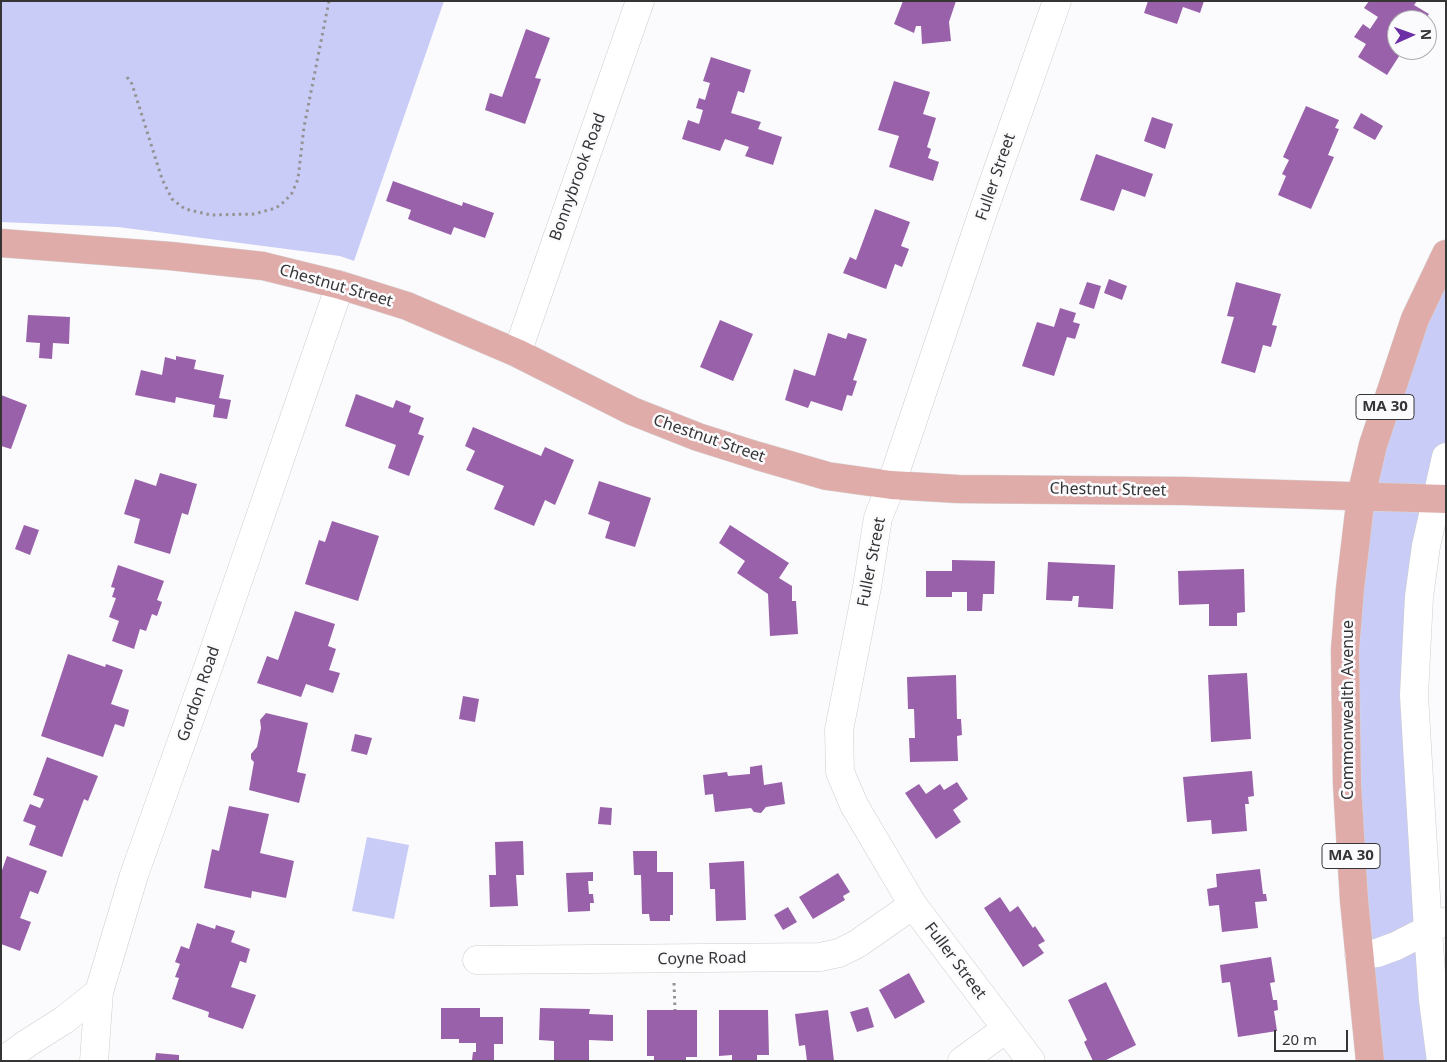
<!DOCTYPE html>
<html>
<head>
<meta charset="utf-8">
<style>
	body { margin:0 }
	#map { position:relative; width:1447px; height:1062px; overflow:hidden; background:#fbfbfd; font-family:"Noto Sans",sans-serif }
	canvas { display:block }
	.frame { position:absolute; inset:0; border:2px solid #353536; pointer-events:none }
	.north { position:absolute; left:1387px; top:10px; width:50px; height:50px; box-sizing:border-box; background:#fbfbfd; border:1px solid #acacad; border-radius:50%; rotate:88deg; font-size:14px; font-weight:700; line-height:20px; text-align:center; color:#353536 }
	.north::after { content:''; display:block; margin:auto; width:18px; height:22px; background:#6d2fa5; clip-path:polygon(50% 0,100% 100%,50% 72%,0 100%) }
	.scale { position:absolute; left:1274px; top:1030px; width:74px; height:22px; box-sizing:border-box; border:2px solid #353536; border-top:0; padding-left:6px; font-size:15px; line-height:18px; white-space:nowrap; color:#353536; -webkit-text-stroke:4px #fbfbfd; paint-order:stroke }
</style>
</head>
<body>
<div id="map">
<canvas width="1447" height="1062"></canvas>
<div class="frame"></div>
<div class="north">N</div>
<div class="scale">20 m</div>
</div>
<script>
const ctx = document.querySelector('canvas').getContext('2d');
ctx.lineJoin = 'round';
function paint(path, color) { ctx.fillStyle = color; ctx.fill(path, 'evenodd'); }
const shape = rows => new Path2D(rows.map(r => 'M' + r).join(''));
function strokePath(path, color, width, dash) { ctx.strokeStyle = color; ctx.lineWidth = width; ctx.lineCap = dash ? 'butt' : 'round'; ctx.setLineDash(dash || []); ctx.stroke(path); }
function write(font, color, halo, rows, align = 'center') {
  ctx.font = font + ' "Noto Sans",sans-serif'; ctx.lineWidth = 5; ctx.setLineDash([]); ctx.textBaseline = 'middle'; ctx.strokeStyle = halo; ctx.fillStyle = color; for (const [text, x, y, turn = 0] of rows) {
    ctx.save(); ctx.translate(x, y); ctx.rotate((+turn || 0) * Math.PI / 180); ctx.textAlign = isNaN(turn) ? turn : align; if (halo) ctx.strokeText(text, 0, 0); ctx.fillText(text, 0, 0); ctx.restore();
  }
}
const green = shape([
	[1,1,444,1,354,261,340,256,118,227,1,222],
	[1446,254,1446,457,1419,597,1441,1061,1370,1061,1354,900,1358,527],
	[367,837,409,845,394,919,352,911]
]);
const building = shape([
	[903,1,956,1,949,22,951,41,922,44,921,26,916,26,914,33,894,24],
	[1148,1,1204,1,1200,13,1183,7,1177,24,1144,13],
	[1369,1,1417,1,1414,5,1429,14,1425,20,1397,20,1397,50,1403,50,1387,75,1358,57,1366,44,1354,37,1363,24,1370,29,1378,17,1364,8],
	[526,29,550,38,535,78,541,79,525,124,485,110,490,93,502,97],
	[711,57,751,70,744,93,738,91,731,113,761,122,758,129,782,137,773,165,745,156,749,147,725,139,720,151,682,139,688,120,699,124,703,110,696,108,699,98,705,100,710,83,703,81],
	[894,81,930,92,923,114,936,118,927,147,931,149,928,158,939,162,933,181,889,167,899,136,878,130],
	[1306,106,1339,120,1335,128,1339,129,1328,155,1334,157,1311,209,1278,195,1286,176,1282,174,1289,160,1283,157],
	[1361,113,1383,126,1375,140,1353,128],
	[1152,117,1173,124,1165,149,1144,141],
	[1096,154,1153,174,1145,197,1122,189,1114,211,1080,200],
	[393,181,462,206,463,202,494,213,485,238,454,227,451,235,408,219,411,210,386,201],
	[875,209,910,222,901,246,909,249,902,267,895,264,886,289,843,273,850,257,856,260],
	[1109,279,1127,286,1122,300,1104,293],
	[1087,282,1101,286,1094,309,1079,304],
	[1236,282,1281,294,1272,325,1277,326,1271,347,1263,345,1255,373,1221,363,1234,317,1227,316],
	[1060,308,1076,313,1073,322,1080,324,1075,339,1067,337,1054,376,1022,366,1037,322,1054,327],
	[28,315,70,317,69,344,53,343,52,359,39,358,40,343,26,342],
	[720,320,753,334,733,381,700,367],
	[828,333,846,339,848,333,867,339,853,380,857,381,852,396,847,395,842,411,811,401,808,408,785,400,794,369,815,376],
	[176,356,196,360,194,369,224,375,219,398,231,400,227,419,213,417,215,405,176,397,175,403,135,395,141,370,162,375,165,357,176,360],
	[356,394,393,408,396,400,411,406,409,412,424,418,418,434,424,436,409,476,388,468,396,445,345,426],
	[1,395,27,405,11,449,1,446],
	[473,427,541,456,545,447,574,460,555,505,545,500,534,526,494,509,504,486,466,470,475,451,465,446],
	[160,473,197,484,188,515,182,513,170,554,134,543,140,519,124,514,135,479,156,486],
	[599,481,651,498,635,547,605,538,610,522,588,514],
	[332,521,379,536,358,601,305,584,319,540,325,542],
	[24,525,39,530,30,555,15,549],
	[730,525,789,563,779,578,792,586,792,601,796,601,798,634,770,636,768,594,737,573,745,561,719,543],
	[952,560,995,561,994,594,983,594,982,611,967,611,967,592,952,592,952,597,926,597,926,571,952,571],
	[1048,562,1115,565,1113,609,1078,607,1079,596,1073,596,1072,601,1046,600],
	[118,565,164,581,157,600,162,602,157,616,152,614,146,631,140,629,134,649,112,641,119,621,109,617,116,598,112,597,115,588,111,587],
	[1244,569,1245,612,1237,613,1237,626,1209,626,1209,604,1179,605,1178,571],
	[295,611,335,624,328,646,336,649,329,670,340,673,333,693,306,684,301,697,257,683,267,656,278,660],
	[68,654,105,667,106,664,123,670,111,704,129,710,124,727,115,724,103,757,41,736],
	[1247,673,1251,739,1211,742,1208,675],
	[956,675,957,719,961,719,962,735,957,736,958,761,910,762,909,738,915,738,914,709,908,709,907,677],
	[463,696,479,699,475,722,459,719],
	[266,713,308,723,297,772,306,774,299,803,249,790,254,762,251,759,251,754,257,747,261,728,260,720],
	[355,734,372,738,367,755,351,751],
	[47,757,98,776,88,801,84,799,62,857,29,845,36,826,23,821,30,804,40,808,44,799,33,795],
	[762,765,764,785,782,782,785,804,766,807,761,813,754,812,751,808,715,812,713,794,705,795,703,775,727,772,728,776,750,774,750,767],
	[1252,771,1254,796,1248,797,1249,804,1245,804,1247,831,1212,834,1211,820,1187,822,1183,777],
	[957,782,968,799,953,810,961,822,936,839,905,793,919,784,926,794,940,784,944,790],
	[229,806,269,814,260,853,294,861,286,898,252,891,251,898,204,888,212,849,219,851],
	[600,807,612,808,611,825,598,824],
	[523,841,524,875,516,875,518,906,490,907,489,875,496,875,495,842],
	[633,851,657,851,657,872,673,872,673,915,670,915,670,921,650,921,649,914,642,914,641,875,634,875],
	[7,856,47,871,38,894,30,891,20,918,31,922,20,951,1,944,1,873],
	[744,861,746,920,716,921,715,889,710,889,709,863],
	[1260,869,1263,894,1266,894,1267,901,1255,902,1258,928,1222,932,1219,905,1209,906,1207,889,1217,887,1216,874],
	[593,872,593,881,588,881,589,894,593,894,594,903,590,903,590,911,568,912,566,873],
	[838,873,850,892,843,896,845,900,813,919,799,897],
	[1000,897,1010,912,1018,906,1033,928,1035,926,1045,941,1038,945,1044,953,1023,967,984,908],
	[788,907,797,922,783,930,774,915],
	[197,923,215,929,216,925,235,931,231,942,250,949,246,963,240,961,231,987,256,995,243,1029,208,1017,209,1012,172,999,179,978,175,977,180,964,175,962,181,946,189,949],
	[1271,957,1275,982,1270,983,1273,1000,1277,1000,1278,1010,1274,1011,1277,1031,1238,1037,1230,982,1222,983,1220,965],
	[909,973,925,1002,895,1019,879,990],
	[1106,982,1136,1045,1104,1061,1093,1061,1084,1042,1087,1040,1068,1000],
	[868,1007,874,1027,857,1032,850,1012],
	[441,1008,480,1008,480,1017,503,1017,503,1044,494,1044,494,1061,472,1060,473,1052,476,1052,476,1043,459,1043,459,1039,441,1039],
	[540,1008,590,1009,589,1014,613,1015,613,1041,589,1040,589,1061,554,1061,554,1041,539,1040],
	[647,1010,697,1010,697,1057,686,1057,686,1061,654,1061,654,1056,647,1056],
	[719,1010,768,1010,769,1055,757,1055,757,1061,732,1061,732,1055,719,1056],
	[828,1010,834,1061,807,1061,805,1045,799,1046,795,1014],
	[156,1053,179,1055,179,1061,155,1061]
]);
const path = shape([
	[127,77,132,84,162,179,172,199,185,209,211,215,254,214,276,208,285,201,292,193,298,179,304,127,329,1],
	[674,983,675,1010]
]);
const minor = shape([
	[517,353,640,1],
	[1359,955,1377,953,1396,946,1443,922],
	[477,960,820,957,839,953,857,944,913,905],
	[3,1061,26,1044,64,1020,99,992,134,875,210,662,340,285],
	[94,1061,99,992],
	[962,1061,1006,1029],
	[1031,1061,913,905,854,805,840,772,839,730,867,587,878,518,891,485,982,215,1057,1],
	[1441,1061,1433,1000,1428,930,1414,695,1419,597,1426,546,1446,457]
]);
const major = shape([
	[1,243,170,256,263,266,340,285,407,306,517,353,632,411,698,437,758,456,827,476,891,485,958,489,1185,491,1446,499],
	[1370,1061,1354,900,1347,784,1345,650,1350,589,1361,496,1373,445,1415,319,1446,254]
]);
const shields = [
	[1385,407,58],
	[1351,856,58]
];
const shieldNames = [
	["MA 30",1385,407],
	["MA 30",1351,856]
];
const streetNames = [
	["Bonnybrook Road",578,177,-70],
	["Fuller Street",996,177,-71],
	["Chestnut Street",336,286,16],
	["Chestnut Street",709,439,19],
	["Chestnut Street",1108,490,1],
	["Fuller Street",872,562,-79],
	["Gordon Road",199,694,-71],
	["Commonwealth Avenue",1348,710,-90],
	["Coyne Road",702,959,-1],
	["Fuller Street",955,961,53]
];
paint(green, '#c9ccf6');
paint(building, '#9961a9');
strokePath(minor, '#cccdcf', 29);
strokePath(major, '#d7d7d7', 29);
strokePath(path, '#939394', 3, [2.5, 4]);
strokePath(minor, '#fff', 28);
strokePath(major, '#e0acaa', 28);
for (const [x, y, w] of shields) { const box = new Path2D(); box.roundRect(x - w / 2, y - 12.5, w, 25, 4); ctx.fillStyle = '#fbfbfd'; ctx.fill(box); strokePath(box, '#353536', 1); }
write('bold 15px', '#353536', null, shieldNames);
write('16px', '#353536', '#fbfbfd', streetNames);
</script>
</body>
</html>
